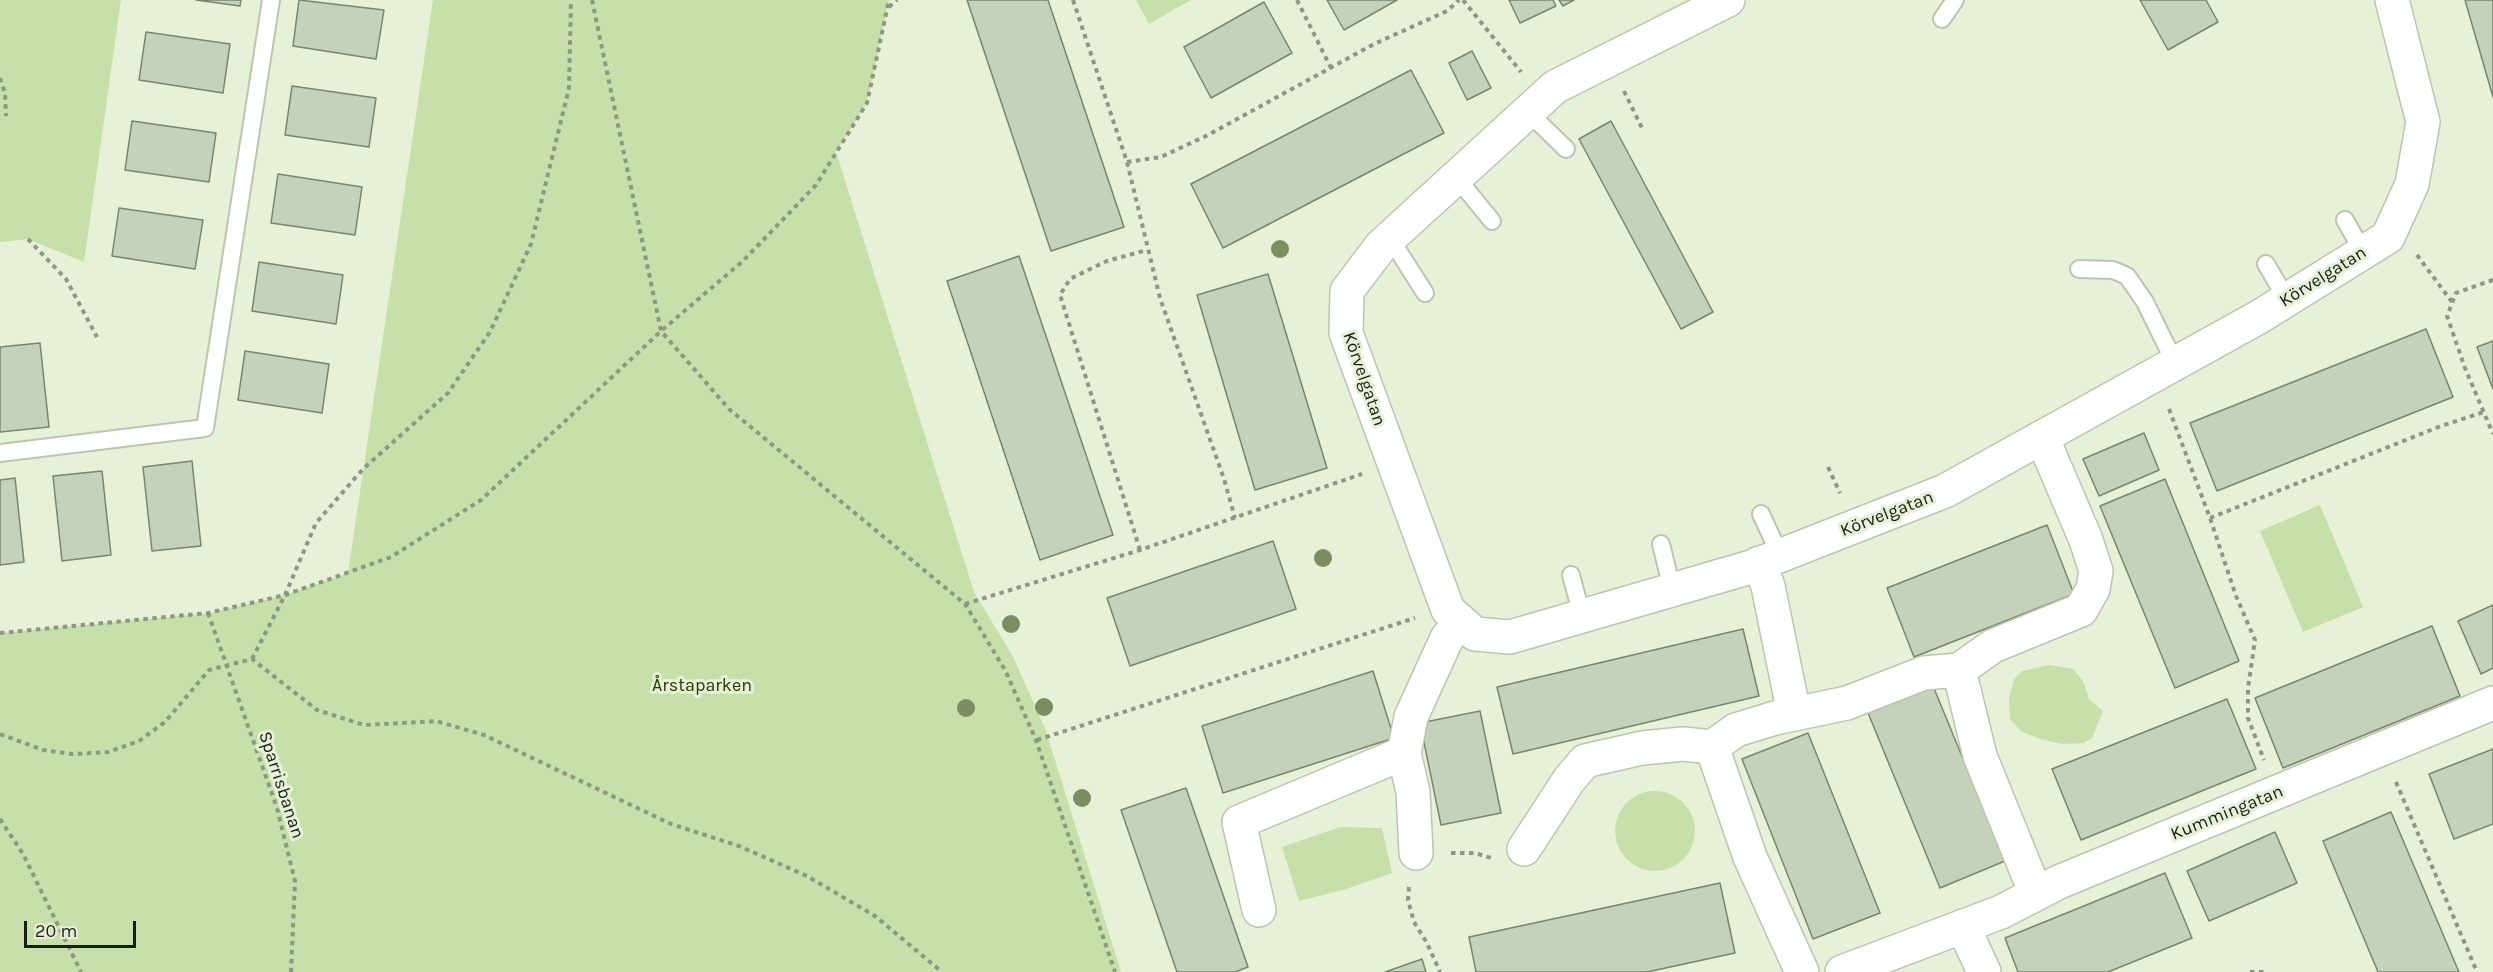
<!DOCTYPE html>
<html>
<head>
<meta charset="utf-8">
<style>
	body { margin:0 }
	#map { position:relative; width:2493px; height:972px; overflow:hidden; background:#e6f1d8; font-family:Karla,sans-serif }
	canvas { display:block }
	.scale { position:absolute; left:24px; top:921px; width:112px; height:27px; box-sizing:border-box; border:3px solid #191d14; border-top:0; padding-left:8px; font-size:18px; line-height:21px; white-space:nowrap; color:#191d14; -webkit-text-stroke:4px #e6f1d8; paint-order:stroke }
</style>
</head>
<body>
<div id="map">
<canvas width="2493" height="972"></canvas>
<div class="scale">20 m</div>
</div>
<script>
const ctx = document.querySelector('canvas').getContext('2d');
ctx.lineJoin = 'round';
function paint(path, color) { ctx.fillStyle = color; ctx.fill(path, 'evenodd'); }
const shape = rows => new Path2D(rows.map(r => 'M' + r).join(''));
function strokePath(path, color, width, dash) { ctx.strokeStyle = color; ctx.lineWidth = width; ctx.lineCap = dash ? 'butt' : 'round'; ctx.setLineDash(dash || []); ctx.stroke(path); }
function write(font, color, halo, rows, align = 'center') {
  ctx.font = font + ' Karla,sans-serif'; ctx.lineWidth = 6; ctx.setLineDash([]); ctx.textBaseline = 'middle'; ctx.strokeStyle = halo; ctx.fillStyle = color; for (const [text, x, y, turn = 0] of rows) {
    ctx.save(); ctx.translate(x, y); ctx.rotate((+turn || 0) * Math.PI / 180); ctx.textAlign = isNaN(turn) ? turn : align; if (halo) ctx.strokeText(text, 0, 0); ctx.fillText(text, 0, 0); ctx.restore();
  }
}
const green = shape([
	[0,0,121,0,84,262,28,239,0,242],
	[433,0,889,0,867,103,836,152,974,592,1013,657,1045,728,1121,972,0,972,0,633,209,613,285,595,348,573],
	[1136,0,1191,0,1149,24],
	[2320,505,2363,607,2303,632,2260,531],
	[2049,665,2073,669,2083,681,2089,699,2103,711,2092,738,2084,743,2062,744,2041,739,2022,732,2010,719,2009,699,2014,679,2022,671],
	'1615 831a40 40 0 1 1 80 0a40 40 0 1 1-80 0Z',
	[1340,827,1382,828,1392,873,1346,889,1299,901,1282,847]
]);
const building = shape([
	[196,0,241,0,240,6,196,0],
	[299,0,384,10,376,59,293,46,299,0],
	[967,0,1048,0,1124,227,1051,251,967,0],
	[1327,0,1397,0,1344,30,1327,0],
	[1509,0,1553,0,1556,6,1520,23,1509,0],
	[1559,0,1574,0,1563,6,1559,0],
	[2140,0,2206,0,2218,22,2168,50,2140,0],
	[2465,0,2493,0,2493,97,2465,0],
	[1264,2,1292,53,1211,98,1184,47,1264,2],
	[146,32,230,44,223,93,139,80,146,32],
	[1472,51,1491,88,1467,100,1449,63,1472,51],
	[1411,70,1444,133,1223,248,1191,184,1411,70],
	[292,86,376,98,369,147,285,135,292,86],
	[132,121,216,133,209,182,125,170,132,121],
	[1611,121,1713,312,1681,329,1579,139,1611,121],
	[278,174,362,187,355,235,271,223,278,174],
	[119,208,203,220,195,269,112,256,119,208],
	[1019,256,1113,535,1040,560,947,281,1019,256],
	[259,262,343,275,336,324,252,311,259,262],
	[1268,274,1327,468,1255,490,1197,295,1268,274],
	[2426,329,2453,397,2217,491,2190,423,2426,329],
	[2493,341,2493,389,2477,347,2493,341],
	[40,343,49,427,0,432,0,347,40,343],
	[245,351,329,364,322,413,238,400,245,351],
	[2144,433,2159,470,2099,496,2083,459,2144,433],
	[192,461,201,546,152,551,143,467,192,461],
	[102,471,111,555,62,561,53,476,102,471],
	[15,478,24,562,0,565,0,480,15,478],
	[2165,479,2239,661,2175,688,2100,506,2165,479],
	[2047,525,2074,594,1914,657,1887,588,2047,525],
	[1273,541,1296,609,1130,666,1107,598,1273,541],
	[2493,605,2493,668,2481,674,2458,621,2493,605],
	[2432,626,2460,696,2283,768,2255,698,2432,626],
	[1743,629,1759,696,1513,754,1497,687,1743,629],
	[1373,671,1394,738,1223,793,1202,726,1373,671],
	[1931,681,2005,861,1940,888,1866,708,1931,681],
	[2227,699,2256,769,2081,840,2052,769,2227,699],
	[1480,711,1501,813,1441,825,1420,723,1480,711],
	[1808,733,1880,913,1813,939,1742,759,1808,733],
	[2493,749,2493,824,2454,839,2429,774,2493,749],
	[1186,788,1248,967,1235,972,1177,972,1121,810,1186,788],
	[2391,812,2459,972,2378,972,2323,841,2391,812],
	[2275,832,2297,883,2209,921,2187,871,2275,832],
	[2165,873,2192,938,2108,972,2018,972,2005,938,2165,873],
	[1720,883,1735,953,1647,972,1476,972,1469,937,1720,883],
	[1422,959,1426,972,1385,972,1422,959]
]);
const path = shape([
	[592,0,661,331,729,409,965,604,1005,670,1036,740,1115,972],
	[1073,0,1127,162,1160,298,1224,479,1235,518],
	[1297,0,1331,68],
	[1463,0,1521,72],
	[889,7,897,0],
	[0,78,5,93,6,116],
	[1624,91,1642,128],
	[1127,162,1161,157,1208,135,1374,44,1447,11,1459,0],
	[28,239,66,279,97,337],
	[2417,255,2452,302],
	[2493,280,2456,293,2447,316,2465,368,2493,434],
	[2169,409,2210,518,2236,596,2255,640,2248,688,2248,718,2264,760],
	[1828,467,1840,493],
	[2210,518,2441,426,2484,412],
	[1140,550,1060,295,1070,279,1084,272,1107,261,1147,250],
	[965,604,1140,550,1362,474],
	[208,613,277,808,295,881,291,972],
	[0,633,208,613,285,595,391,557,481,500,661,331,743,261,816,185,867,103,889,0],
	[252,659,285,595,316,523,363,469,448,393,490,332,531,244,569,88,571,0],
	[0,734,43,750,72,754,108,752,139,741,165,722,209,670,252,659,317,710,364,725,436,721,484,735,671,824,739,846,807,876,875,916,942,972],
	[1037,740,1415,618],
	[2396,782,2477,972],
	[0,819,23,854,81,972],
	[1451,853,1475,853,1491,858],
	[1409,887,1408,900,1414,922,1427,943,1440,972],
	[2250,972,2266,972]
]);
const lane = shape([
	[1942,19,1955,0],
	[1527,111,1566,149],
	[1456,177,1492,221],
	[2345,220,2363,252],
	[1390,238,1425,293],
	[2266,264,2287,300],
	[2079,269,2113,270,2127,276,2145,302,2175,363],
	[0,453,205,428,271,0],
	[1761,514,1780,555],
	[1661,544,1672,589],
	[1571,575,1582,616]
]);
const street = shape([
	[1728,0,1555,87,1381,246,1347,291,1346,333,1448,610,1475,634,1510,637,1751,567,1945,491,2259,317,2388,237,2412,184,2423,122,2392,0],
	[1759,563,1768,586,1794,714],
	[1712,747,1736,730,1775,718,1847,703,1924,673,1959,670],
	[1524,849,1569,780,1585,761,1642,748,1683,744,1712,747,1750,857,1802,972],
	[1416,853,1413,792,1404,753,1411,717,1447,638,1461,622],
	[2036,894,1980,756,1959,670,1993,646,2081,610,2093,589,2096,571,2086,540,2042,437],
	[1259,910,1239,822,1404,753],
	[1963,926,1984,972],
	[1842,972,2001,912,2059,882,2493,703]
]);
const trees = [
	[1280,249],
	[1323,558],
	[1011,624],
	[1044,707],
	[966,708],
	[1082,798]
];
const streetNames = [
	["Körvelgatan",2323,277,-32],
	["Körvelgatan",1364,379,71],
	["Körvelgatan",1887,514,-21],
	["Sparrisbanan",281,785,72],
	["Kummingatan",2227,813,-22]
];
const parkNames = [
	["Årstaparken",702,686]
];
paint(green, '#c7dfa8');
paint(building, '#c5d1b8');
strokePath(building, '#7a856e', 1.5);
strokePath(lane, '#bbc6ae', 20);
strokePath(street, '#bbc6ae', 36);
strokePath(path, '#8e9684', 4, [4.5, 4.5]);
strokePath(lane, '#fff', 16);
strokePath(street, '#fff', 33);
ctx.fillStyle = '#7d8d61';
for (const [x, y] of trees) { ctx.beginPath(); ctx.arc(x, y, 9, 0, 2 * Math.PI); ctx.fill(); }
write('18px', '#191d14', '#e6f1d8', streetNames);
write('18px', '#273b00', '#e6f1d8', parkNames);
</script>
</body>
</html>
